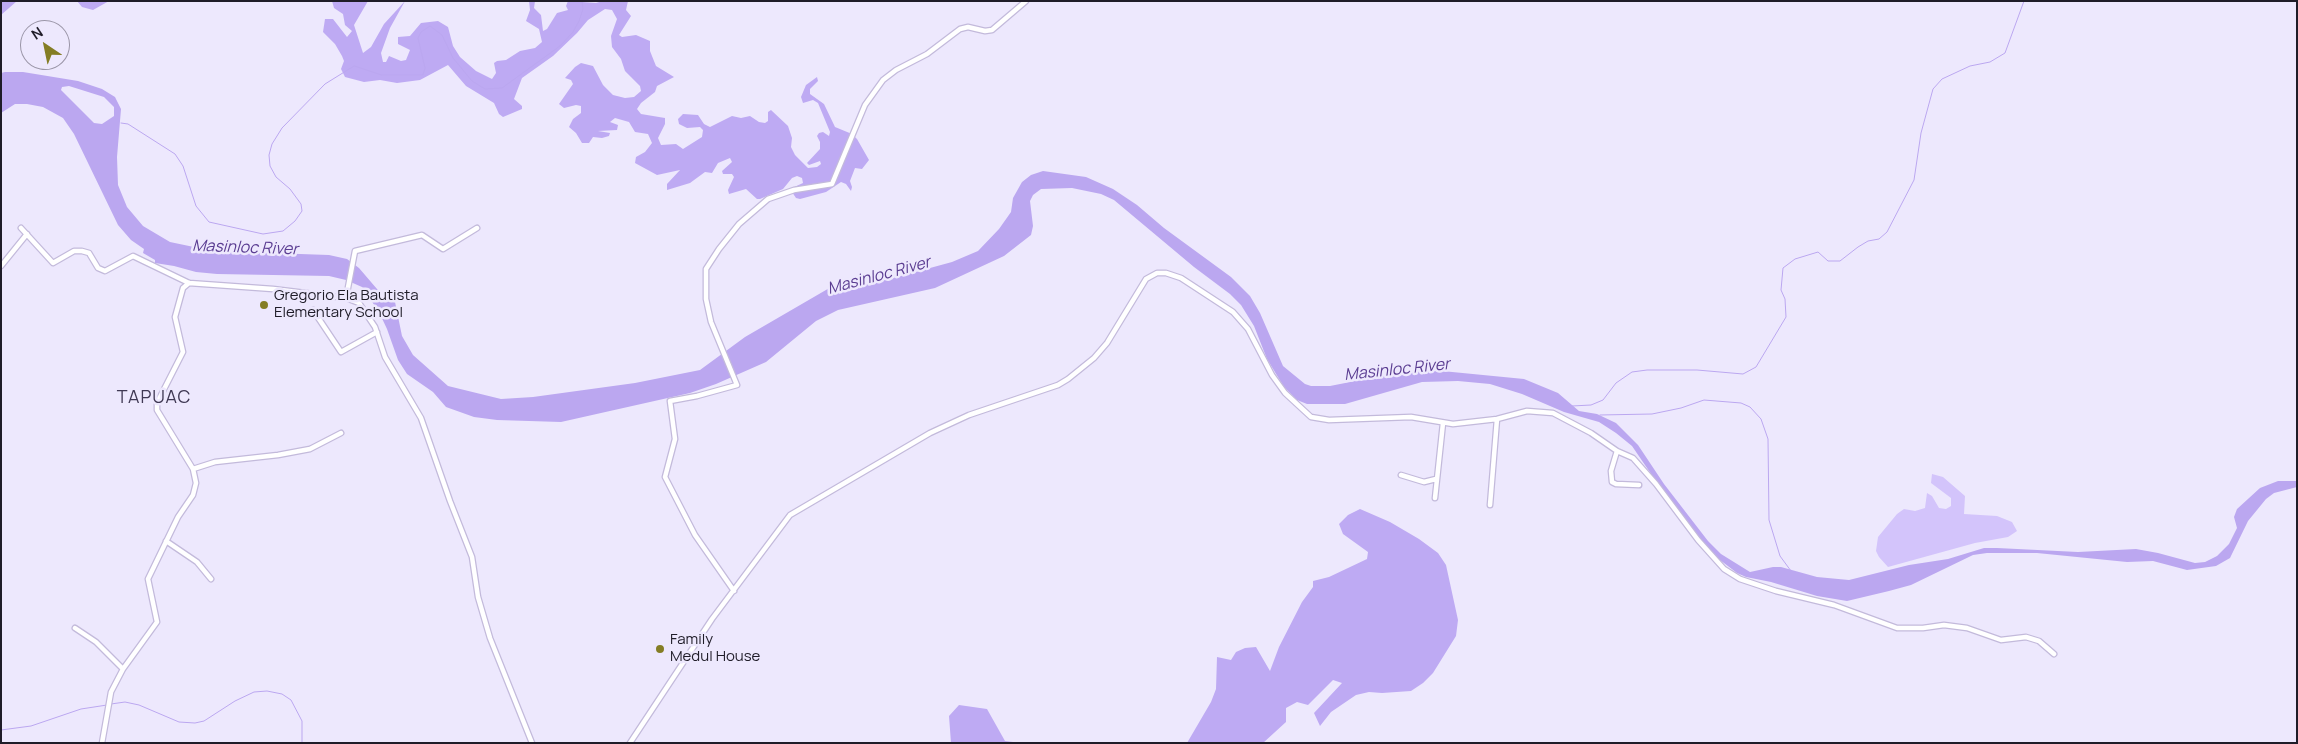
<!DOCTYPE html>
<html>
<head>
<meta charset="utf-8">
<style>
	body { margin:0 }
	#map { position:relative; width:2298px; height:744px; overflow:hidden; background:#ede8fd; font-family:Manrope,sans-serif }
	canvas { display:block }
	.frame { position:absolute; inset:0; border:2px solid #1f1c28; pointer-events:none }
	.north { position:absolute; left:20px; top:20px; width:50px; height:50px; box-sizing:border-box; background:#ede8fd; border:1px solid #9b96a8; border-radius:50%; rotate:326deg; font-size:14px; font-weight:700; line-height:20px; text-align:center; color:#1f1c28 }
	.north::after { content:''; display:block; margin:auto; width:18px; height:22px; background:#847d24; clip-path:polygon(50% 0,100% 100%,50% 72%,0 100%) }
</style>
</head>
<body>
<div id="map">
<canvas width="2298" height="744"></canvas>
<div class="frame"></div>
<div class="north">N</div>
</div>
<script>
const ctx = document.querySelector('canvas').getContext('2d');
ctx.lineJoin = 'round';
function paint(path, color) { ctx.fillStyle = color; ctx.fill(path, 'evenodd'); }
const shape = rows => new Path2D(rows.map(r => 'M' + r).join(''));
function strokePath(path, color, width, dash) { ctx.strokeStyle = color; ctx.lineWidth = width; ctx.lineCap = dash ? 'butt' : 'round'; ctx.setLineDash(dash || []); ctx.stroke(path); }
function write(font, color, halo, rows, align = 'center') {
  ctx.font = font + ' Manrope,sans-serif'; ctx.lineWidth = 5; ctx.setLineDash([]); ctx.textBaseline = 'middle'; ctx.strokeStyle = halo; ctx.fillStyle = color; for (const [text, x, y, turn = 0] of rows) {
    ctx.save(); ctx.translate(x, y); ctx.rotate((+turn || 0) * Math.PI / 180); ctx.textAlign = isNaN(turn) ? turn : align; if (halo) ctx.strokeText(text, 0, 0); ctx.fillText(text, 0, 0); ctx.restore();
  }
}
const green = shape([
	[1932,474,1943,477,1965,496,1964,514,1997,516,2012,522,2017,531,2008,537,1975,543,1888,567,1879,557,1876,551,1878,537,1897,514,1904,509,1915,511,1925,508,1927,493,1932,496,1939,508,1946,509,1951,506,1951,498,1931,483]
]);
const forest = shape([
	[1,1,17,1,1,15],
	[77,1,109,1,93,10,82,7],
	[332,1,368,1,354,25,363,53,371,47,384,24,405,1,390,28,381,53,383,62,386,62,389,56,401,61,406,60,410,50,398,44,398,37,410,36,421,23,438,21,448,27,453,46,460,57,476,71,492,79,496,73,494,63,497,61,506,60,520,51,535,48,542,42,539,29,526,21,530,10,529,1,535,1,534,8,541,15,543,31,547,29,557,13,568,10,566,6,568,1,596,3,603,1,628,1,626,10,631,16,619,35,622,37,636,35,650,41,650,51,656,66,674,77,657,86,655,92,641,103,637,109,641,114,665,118,665,124,658,138,661,145,676,144,683,149,702,137,703,130,700,127,687,128,679,124,678,119,683,114,698,115,704,124,710,127,732,116,741,118,750,116,759,122,765,123,768,121,768,112,771,110,788,126,792,138,791,147,795,155,808,168,817,167,821,164,820,161,809,165,807,163,820,149,820,142,817,136,819,133,823,132,829,136,830,132,818,103,813,100,803,103,801,97,806,85,817,77,818,81,810,89,810,94,824,104,835,127,852,134,857,139,869,160,862,169,855,168,850,181,852,187,851,191,846,184,841,182,826,192,800,199,796,198,790,189,803,183,802,178,797,176,792,178,783,189,760,199,757,199,746,189,729,194,728,190,734,177,732,174,723,174,722,171,732,162,730,158,718,163,712,173,705,172,690,183,667,190,667,184,680,170,657,175,635,163,636,157,645,152,652,143,648,134,635,132,629,122,615,118,610,122,618,125,617,130,598,131,610,133,609,136,602,138,593,137,589,143,582,143,576,133,569,127,573,119,581,113,581,106,576,105,564,108,559,104,573,84,571,80,565,78,575,67,581,63,593,66,603,85,613,95,625,98,634,97,641,91,640,86,625,71,621,59,612,47,611,36,617,19,612,10,605,9,588,20,577,33,553,56,522,78,514,99,522,106,522,109,503,117,499,114,494,103,466,86,448,65,420,80,397,83,380,80,364,82,345,77,341,69,344,61,342,56,335,44,323,32,325,19,333,19,347,37,352,31,345,25,343,14,334,8],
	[1360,509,1390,522,1419,539,1438,553,1446,565,1458,620,1456,636,1433,673,1423,683,1411,691,1382,693,1369,692,1356,695,1331,712,1320,726,1314,713,1342,683,1333,680,1308,705,1297,702,1286,708,1286,722,1263,743,1187,743,1211,702,1216,689,1217,657,1231,660,1236,652,1245,648,1256,647,1270,671,1279,647,1302,602,1313,587,1313,581,1329,577,1367,559,1368,552,1343,534,1339,524,1348,515],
	[959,705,987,709,1005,741,1021,743,951,743,949,716]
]);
const water = shape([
	[5,72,23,72,78,81,102,89,115,97,121,109,117,157,118,185,127,207,143,226,170,242,213,251,329,255,347,259,359,268,383,296,394,297,402,336,413,355,448,386,501,399,533,397,635,383,700,370,745,337,838,283,846,280,886,280,952,262,978,251,999,229,1011,212,1013,198,1022,182,1031,175,1043,171,1086,177,1113,189,1137,205,1164,228,1231,277,1250,296,1260,313,1283,366,1305,384,1311,386,1330,386,1401,372,1442,371,1524,379,1558,393,1579,411,1597,414,1616,423,1638,445,1664,484,1708,541,1721,554,1750,572,1773,567,1781,567,1817,577,1849,580,1909,565,1948,559,1984,548,1997,548,2078,552,2136,549,2158,553,2195,563,2205,562,2217,556,2229,544,2237,528,2234,517,2237,509,2260,488,2278,481,2297,481,2297,487,2274,493,2266,499,2248,521,2230,558,2216,566,2187,570,2153,561,2127,562,2037,553,1987,553,1973,555,1911,585,1889,591,1847,601,1817,596,1771,582,1746,577,1737,573,1720,560,1699,539,1675,509,1632,446,1616,433,1599,422,1564,412,1522,394,1490,384,1458,381,1422,382,1345,404,1307,404,1297,400,1284,387,1267,359,1254,326,1241,305,1230,294,1194,267,1114,200,1101,194,1072,188,1041,189,1033,195,1030,201,1033,226,1031,235,1004,256,935,288,838,310,816,321,766,362,716,384,690,393,561,422,497,420,474,417,446,407,433,392,407,374,398,360,387,329,379,312,362,287,346,280,329,276,217,274,196,272,174,266,155,263,155,260,143,253,144,249,131,240,118,225,74,134,63,118,43,107,27,104,15,104,1,113,1,73],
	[69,86,104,97,114,107,114,116,102,124,94,123,61,90,62,87]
]);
const stream = shape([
	[121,123,128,124,175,154,183,166,196,206,209,222,263,234,283,231,295,221,302,211,301,204,290,189,276,177,270,166,269,155,272,144,282,128,325,84,354,66,382,75,423,75,425,68,418,38,421,32,430,26,442,35,453,58,472,81,485,89,502,88,560,46,573,32,579,21,583,9,582,1],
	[1572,406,1591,405,1603,400,1616,383,1632,372,1647,370,1697,370,1743,374,1756,367,1786,317,1785,299,1781,290,1783,268,1795,259,1818,252,1828,261,1840,261,1858,247,1868,241,1879,239,1887,232,1914,180,1921,133,1933,89,1942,79,1970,66,1990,62,2005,53,2024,1],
	[1600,415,1652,414,1681,408,1704,400,1741,403,1750,407,1761,419,1768,439,1769,520,1780,556,1791,571],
	[111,704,125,702,139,705,179,722,195,723,204,721,235,701,254,692,267,691,282,694,291,700,302,721,302,743],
	[1,730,31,726,81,709,107,705]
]);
const minor = shape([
	[21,228,53,263,74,251,82,251,89,253,98,268,105,271,133,256,189,283,273,289,346,298,359,303,375,327,385,357,421,418,450,501,472,557,478,597,490,638,532,743],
	[1,266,27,234],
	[346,298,355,251,422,235,443,249,477,228],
	[313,310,341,352,377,332],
	[1617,451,1611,471,1612,482,1616,484,1639,485],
	[193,469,215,462,278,455,310,449,341,433],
	[1401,475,1424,482,1436,479],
	[1435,498,1443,423],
	[1490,505,1497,419],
	[166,541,197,562,211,579],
	[734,591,695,535,665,477,675,439,670,401,697,396,737,385,711,322,706,299,706,269,719,249,739,224,768,199,794,190,832,184,865,105,883,80,896,70,927,54,960,29,968,27,985,31,992,30,1026,1],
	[75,628,96,642,123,669],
	[102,743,111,692,123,669,157,622,148,579,178,517,193,495,196,483,193,469,157,410,157,403,183,352,175,317,183,288,189,283],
	[630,743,712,619,790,515,930,433,969,415,1058,385,1068,379,1094,358,1107,343,1146,279,1157,273,1166,273,1181,278,1233,312,1248,329,1272,375,1285,393,1311,417,1329,420,1411,417,1453,424,1497,419,1527,411,1553,413,1591,433,1617,451,1633,458,1656,484,1698,540,1724,569,1740,579,1776,591,1834,605,1897,628,1923,628,1944,625,1967,628,2001,640,2026,637,2039,641,2054,654]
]);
const markers = [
	[264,305,5,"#847d24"],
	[660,649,5,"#847d24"]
];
const poiNames = [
	["Gregorio Ela Bautista",274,296],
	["Elementary School",274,313],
	["Family",670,640],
	["Medul House",670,657]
];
const waterNames = [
	["Masinloc River",245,248,2],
	["Masinloc River",879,276,-15],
	["Masinloc River",1397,370,-6]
];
const quarterNames = [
	["TAPUAC",154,398]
];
paint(green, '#d3c4fb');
paint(forest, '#beaaf3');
paint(water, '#bba7f0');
strokePath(stream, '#bba7f0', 1);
strokePath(minor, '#c3badb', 7);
strokePath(minor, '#fff', 4.5);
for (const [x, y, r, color] of markers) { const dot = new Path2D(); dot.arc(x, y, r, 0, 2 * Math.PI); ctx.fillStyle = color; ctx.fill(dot); strokePath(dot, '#ede8fd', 2); }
write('15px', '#1f1c28', '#ede8fd', poiNames, 'left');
write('italic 16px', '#5b3d92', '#ede8fd', waterNames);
ctx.letterSpacing = '1px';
write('18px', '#403954', '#ede8fd', quarterNames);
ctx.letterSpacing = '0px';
</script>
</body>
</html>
